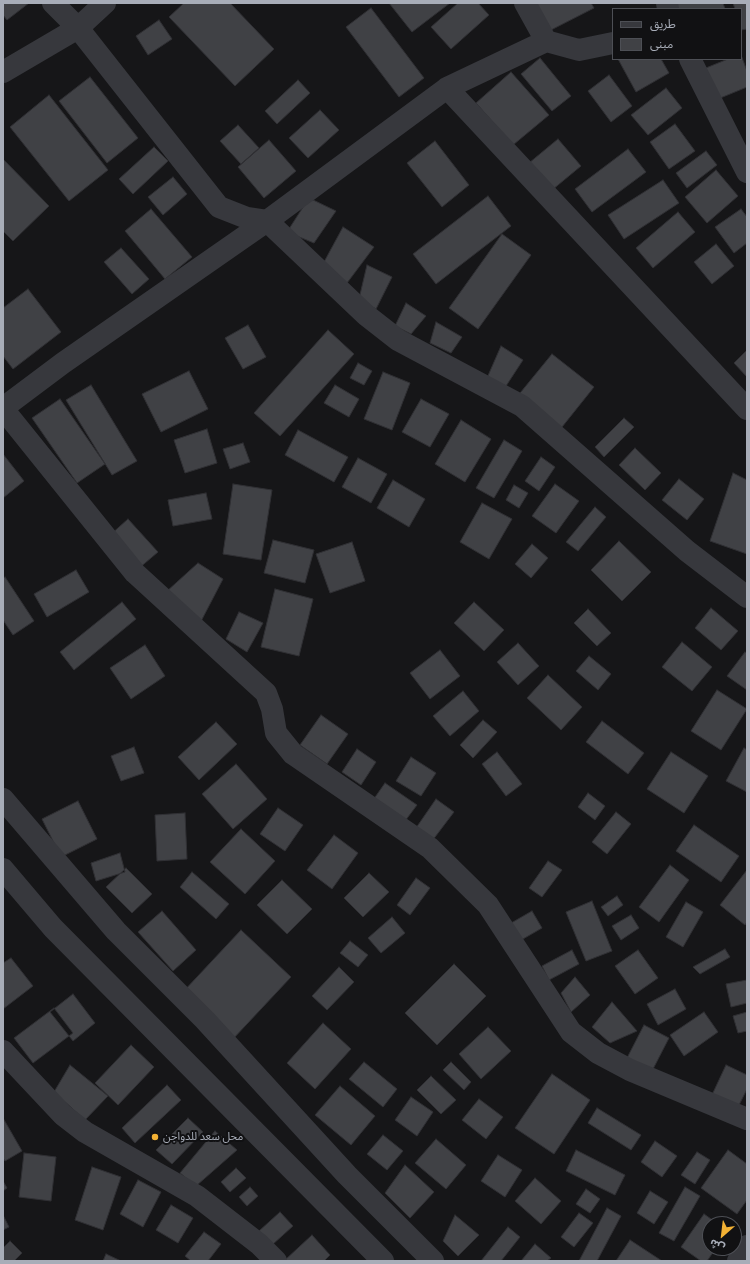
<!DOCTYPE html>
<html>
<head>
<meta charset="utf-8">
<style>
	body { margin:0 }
	#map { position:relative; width:750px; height:1264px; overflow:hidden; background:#161618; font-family:"IBM Plex Sans","Noto Sans Arabic",sans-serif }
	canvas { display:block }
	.frame { position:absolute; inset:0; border:4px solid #a8adb8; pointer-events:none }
	.legend { position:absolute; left:612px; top:8px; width:130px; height:52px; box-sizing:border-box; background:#111113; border:1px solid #4d4f55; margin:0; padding:5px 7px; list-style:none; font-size:12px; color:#a8adb8 }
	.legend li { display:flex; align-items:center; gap:8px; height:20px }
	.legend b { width:20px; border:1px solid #4d4f55 }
	.north { position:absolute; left:702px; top:1216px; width:40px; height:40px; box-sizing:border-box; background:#111113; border:1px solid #4d4f55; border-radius:50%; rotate:208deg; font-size:11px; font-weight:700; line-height:16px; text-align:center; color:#a8adb8 }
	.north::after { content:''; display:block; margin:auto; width:14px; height:18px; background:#f2b134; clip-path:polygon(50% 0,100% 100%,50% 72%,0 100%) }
</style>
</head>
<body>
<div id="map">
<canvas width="750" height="1264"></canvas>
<div class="frame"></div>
<ul class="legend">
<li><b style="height:5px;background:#37383d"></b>طريق</li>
<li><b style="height:11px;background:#404145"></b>مبنى</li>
</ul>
<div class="north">ش</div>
</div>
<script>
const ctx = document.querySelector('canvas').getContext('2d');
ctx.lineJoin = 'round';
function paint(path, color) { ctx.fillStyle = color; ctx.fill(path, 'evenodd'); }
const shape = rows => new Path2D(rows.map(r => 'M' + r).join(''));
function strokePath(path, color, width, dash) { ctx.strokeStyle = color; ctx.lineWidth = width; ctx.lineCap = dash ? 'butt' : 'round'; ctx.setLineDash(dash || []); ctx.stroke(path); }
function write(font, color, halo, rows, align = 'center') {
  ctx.font = font + ' "IBM Plex Sans","Noto Sans Arabic",sans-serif'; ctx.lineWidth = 4; ctx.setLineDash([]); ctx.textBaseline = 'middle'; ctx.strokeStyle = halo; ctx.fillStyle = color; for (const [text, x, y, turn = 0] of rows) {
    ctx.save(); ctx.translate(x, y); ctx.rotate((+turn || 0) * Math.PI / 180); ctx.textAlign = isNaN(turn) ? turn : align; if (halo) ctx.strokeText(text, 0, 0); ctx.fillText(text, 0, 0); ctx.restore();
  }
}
const building = shape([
	[3,3,29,3,7,20,3,15,3,3],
	[184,3,230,3,274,49,235,86,169,17,184,3],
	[389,3,450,3,412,32,389,3],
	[458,3,478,3,489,15,451,49,431,27,458,3],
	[535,3,591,3,594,8,549,31,535,3],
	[674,3,723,3,725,9,676,9,674,3],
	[733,3,747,3,747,29,741,30,741,9,735,9,733,3],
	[371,8,424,78,399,97,346,27,371,8],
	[159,20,172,39,148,55,136,36,159,20],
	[741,55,747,71,747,87,713,101,701,70,728,59,741,59,741,55],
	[540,58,571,96,552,111,521,74,540,58],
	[618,59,661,59,669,73,636,92,618,59],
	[511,72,549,115,513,145,476,103,511,72],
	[609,75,632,106,611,122,588,91,609,75],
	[90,77,138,138,107,163,59,101,90,77],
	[298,80,310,93,277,124,265,111,298,80],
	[666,88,682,108,648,135,631,115,666,88],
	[49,95,108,170,69,201,10,127,49,95],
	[320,110,339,130,308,158,289,138,320,110],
	[675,124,695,151,669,169,650,142,675,124],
	[238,125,259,148,241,164,220,141,238,125],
	[558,139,581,166,552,190,529,163,558,139],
	[269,140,296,171,264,198,238,167,269,140],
	[435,141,469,185,442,207,407,163,435,141],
	[154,147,168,161,133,194,119,179,154,147],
	[628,149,646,172,592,212,575,189,628,149],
	[706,151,717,165,687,188,676,173,706,151],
	[3,159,49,206,13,241,3,231,3,159],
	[716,170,738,196,707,223,685,197,716,170],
	[173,177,187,194,163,215,148,197,173,177],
	[663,180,679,203,624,239,608,215,663,180],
	[488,196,511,226,436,284,413,254,488,196],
	[309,198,336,211,314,243,287,232,309,198],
	[151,209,192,257,165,279,125,231,151,209],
	[741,209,747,217,747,243,734,253,715,227,741,209],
	[678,212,695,232,653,268,636,248,678,212],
	[343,227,374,247,347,283,324,262,343,227],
	[502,234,531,255,478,329,449,308,502,234],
	[716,244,734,266,712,284,694,262,716,244],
	[121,248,149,279,132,294,104,262,121,248],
	[367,265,392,277,376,309,359,299,367,265],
	[28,289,61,332,13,369,3,356,3,308,28,289],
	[406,303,426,316,411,334,395,326,406,303],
	[436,322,462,337,451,353,430,343,436,322],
	[248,325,266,357,243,369,225,338,248,325],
	[328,330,354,354,280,436,254,413,328,330],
	[501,346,523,360,506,386,487,378,501,346],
	[747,350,747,377,734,363,747,350],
	[552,354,594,387,558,432,516,398,552,354],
	[358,363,372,371,364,385,350,378,358,363],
	[189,371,208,409,161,432,142,394,189,371],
	[383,372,410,383,392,430,364,419,383,372],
	[91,385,137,461,112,475,66,400,91,385],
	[335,385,359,399,349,417,324,403,335,385],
	[60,399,105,464,77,483,32,418,60,399],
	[421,399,449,414,430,447,402,432,421,399],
	[624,418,634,427,604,457,595,447,624,418],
	[461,420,491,439,465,482,435,464,461,420],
	[207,429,217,463,185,473,174,440,207,429],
	[298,430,348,457,334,482,285,455,298,430],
	[504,440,522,451,494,498,476,488,504,440],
	[243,443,250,462,230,469,223,449,243,443],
	[635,448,661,473,645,490,619,465,635,448],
	[3,454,24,481,3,498,3,454],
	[541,457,555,467,539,491,525,481,541,457],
	[358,458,387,474,371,503,342,487,358,458],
	[733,473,747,480,747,554,710,541,733,473],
	[679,479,704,499,687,520,662,500,679,479],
	[393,480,425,499,409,527,377,508,393,480],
	[233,484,272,490,261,560,223,554,233,484],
	[555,484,579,501,556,533,532,516,555,484],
	[514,485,528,493,519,508,506,500,514,485],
	[206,493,212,519,173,526,168,500,206,493],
	[482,503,512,519,489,559,460,542,482,503],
	[595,507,606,517,578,551,566,542,595,507],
	[128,519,158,552,138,569,109,536,128,519],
	[273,540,314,550,305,583,264,573,273,540],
	[619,541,651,572,622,601,591,570,619,541],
	[352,542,365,581,330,593,316,554,352,542],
	[532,544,548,558,531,578,515,564,532,544],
	[198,563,223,579,198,627,166,592,198,563],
	[76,570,89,592,47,617,34,594,76,570],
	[5,577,34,621,13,635,3,620,3,579,5,577],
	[275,589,313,599,299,656,261,647,275,589],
	[122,602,136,619,74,670,60,652,122,602],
	[474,602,504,630,484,651,454,623,474,602],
	[711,608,738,631,721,650,695,628,711,608],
	[588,609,611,633,597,646,574,623,588,609],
	[239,612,263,623,247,652,226,639,239,612],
	[682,642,712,667,692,691,662,667,682,642],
	[518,643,539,666,518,685,497,662,518,643],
	[145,645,165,676,131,699,110,668,145,645],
	[440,650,460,676,430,699,410,673,440,650],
	[745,652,747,654,747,690,727,676,745,652],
	[589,656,611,674,598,690,576,671,589,656],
	[548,675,582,707,561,730,527,698,548,675],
	[717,690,747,709,721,750,691,731,717,690],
	[463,691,479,711,450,736,433,716,463,691],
	[321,715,348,734,327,764,300,745,321,715],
	[483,720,497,732,473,758,460,745,483,720],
	[602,721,644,753,628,774,586,742,602,721],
	[216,722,237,744,199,780,178,757,216,722],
	[134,747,144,773,121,781,111,756,134,747],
	[744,748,747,750,747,792,726,781,744,748],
	[357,749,376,762,361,785,342,772,357,749],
	[497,752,522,784,506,796,482,764,497,752],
	[671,752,708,776,684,813,647,789,671,752],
	[411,757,436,773,421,796,396,781,411,757],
	[236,764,267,799,233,829,202,794,236,764],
	[385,783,417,805,402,825,371,803,385,783],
	[588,793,605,806,595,820,578,807,588,793],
	[436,799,454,812,432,841,416,828,436,799],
	[78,801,97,839,61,857,42,819,78,801],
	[278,808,303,825,285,851,260,834,278,808],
	[616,812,631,824,607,854,592,842,616,812],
	[185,813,187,859,157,861,155,815,185,813],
	[694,825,739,856,721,882,676,851,694,825],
	[241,829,275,861,245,894,210,862,241,829],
	[334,835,358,853,332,889,307,870,334,835],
	[120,853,125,872,96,881,91,863,120,853],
	[548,861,562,870,542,897,529,888,548,861],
	[670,865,689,880,659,922,639,907,670,865],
	[126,868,152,894,132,913,106,887,126,868],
	[747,870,747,922,745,925,720,905,747,870],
	[192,872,229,904,216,919,180,887,192,872],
	[369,873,389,892,363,917,344,898,369,873],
	[416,878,430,888,410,915,397,905,416,878],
	[282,880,312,909,287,934,257,905,282,880],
	[617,896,623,905,608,916,601,907,617,896],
	[592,901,612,951,586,961,566,912,592,901],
	[686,902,703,912,683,947,666,937,686,902],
	[162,911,196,950,173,971,138,932,162,911],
	[532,911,542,928,516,943,506,926,532,911],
	[631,915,639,928,621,940,612,926,631,915],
	[392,917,405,933,381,953,368,938,392,917],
	[241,930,291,977,232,1040,182,993,241,930],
	[350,941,368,955,358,967,340,953,350,941],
	[725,949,730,957,700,974,693,967,725,949],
	[572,950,579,964,549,980,542,966,572,950],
	[638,950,658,978,635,994,615,966,638,950],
	[11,958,33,986,3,1009,3,963,11,958],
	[454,964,486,996,437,1045,405,1013,454,964],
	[339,967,354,982,327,1010,312,996,339,967],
	[575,977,590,995,571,1012,561,993,575,977],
	[747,980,747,1003,731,1007,726,984,747,980],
	[675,989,686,1009,658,1025,647,1004,675,989],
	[73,994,95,1023,73,1041,50,1012,73,994],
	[612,1002,637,1031,610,1043,592,1027,612,1002],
	[54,1008,73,1033,33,1063,14,1038,54,1008],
	[704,1012,718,1032,684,1056,670,1035,704,1012],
	[747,1012,747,1031,738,1033,733,1016,747,1012],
	[323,1023,351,1049,315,1089,287,1063,323,1023],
	[644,1025,669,1038,652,1071,627,1058,644,1025],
	[488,1027,511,1051,481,1079,459,1054,488,1027],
	[131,1045,154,1067,118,1105,95,1083,131,1045],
	[364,1062,397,1089,383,1107,349,1079,364,1062],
	[451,1062,471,1082,464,1090,443,1070,451,1062],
	[70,1065,108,1096,85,1120,54,1092,70,1065],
	[726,1065,747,1075,747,1089,737,1109,711,1097,726,1065],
	[552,1074,590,1100,554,1154,515,1128,552,1074],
	[431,1076,456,1100,441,1114,417,1090,431,1076],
	[167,1085,181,1100,135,1143,122,1128,167,1085],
	[340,1086,375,1116,351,1145,315,1115,340,1086],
	[411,1097,433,1112,417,1136,395,1120,411,1097],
	[479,1099,503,1117,486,1139,462,1120,479,1099],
	[597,1108,641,1135,631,1150,588,1123,597,1108],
	[3,1118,22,1151,5,1161,3,1158,3,1118],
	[188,1118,203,1132,172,1164,156,1150,188,1118],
	[215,1131,237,1150,196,1186,180,1173,215,1131],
	[383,1135,403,1151,387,1170,367,1154,383,1135],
	[436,1139,466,1165,446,1189,415,1163,436,1139],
	[655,1141,677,1156,662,1177,641,1162,655,1141],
	[576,1150,625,1175,615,1195,566,1171,576,1150],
	[728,1150,747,1164,747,1200,737,1214,701,1188,728,1150],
	[697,1152,710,1160,695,1184,681,1175,697,1152],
	[24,1153,56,1157,51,1201,19,1197,24,1153],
	[498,1155,522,1170,505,1197,481,1181,498,1155],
	[405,1165,434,1192,410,1218,385,1193,405,1165],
	[92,1167,121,1177,103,1230,75,1220,92,1167],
	[236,1168,246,1178,230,1192,221,1182,236,1168],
	[535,1178,561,1201,541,1224,515,1201,535,1178],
	[138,1180,161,1192,143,1227,120,1214,138,1180],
	[3,1181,7,1188,3,1191,3,1181],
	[250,1187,258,1196,247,1206,239,1197,250,1187],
	[685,1187,700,1196,674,1241,659,1233,685,1187],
	[586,1189,600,1199,590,1213,576,1204,586,1189],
	[650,1191,668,1202,654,1224,637,1213,650,1191],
	[171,1205,193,1218,178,1243,156,1230,171,1205],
	[607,1208,621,1216,597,1261,579,1261,607,1208],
	[280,1212,293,1226,272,1245,259,1231,280,1212],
	[579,1213,593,1223,574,1247,561,1237,579,1213],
	[704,1214,718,1224,710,1224,710,1248,716,1248,707,1261,701,1261,681,1247,704,1214],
	[3,1215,9,1227,3,1230,3,1215],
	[455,1215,479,1235,458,1256,443,1241,455,1215],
	[508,1227,520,1237,501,1261,481,1261,508,1227],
	[204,1232,221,1244,208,1261,191,1261,185,1256,204,1232],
	[312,1235,330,1255,324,1261,286,1261,285,1260,312,1235],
	[630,1240,662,1261,616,1261,630,1240],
	[10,1241,22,1253,14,1261,3,1261,3,1248,10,1241],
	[535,1244,551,1258,547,1261,521,1261,535,1244],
	[106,1254,121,1261,103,1261,106,1254]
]);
const street = shape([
	[53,3,78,28,219,207,247,218,267,221,366,315,398,340,522,406,687,551,747,597],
	[667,3,668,9],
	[546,41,579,50,613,43],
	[690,59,747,172],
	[3,72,78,28,105,3],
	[447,88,546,41,525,3],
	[3,408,63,363,267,221,447,88,747,409],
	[3,409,135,573,266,693,272,709,276,733,293,754,430,848,488,905,571,1032,598,1053,630,1070,747,1119],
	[3,799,116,931,205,1020,347,1175,433,1261],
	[3,869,53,928,383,1261],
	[3,1051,63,1115,85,1132,197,1196,259,1244,276,1261],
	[738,1261,747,1246]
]);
const markers = [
	[155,1137,4,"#f2b134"]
];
const poiNames = [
	["محل سعد للدواجن",163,1137]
];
paint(building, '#404145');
strokePath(building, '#303034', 1);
strokePath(street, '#37383d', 22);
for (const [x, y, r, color] of markers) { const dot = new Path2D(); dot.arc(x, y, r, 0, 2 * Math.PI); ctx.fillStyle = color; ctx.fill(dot); strokePath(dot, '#111113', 1.5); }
write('11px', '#a8adb8', '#111113', poiNames, 'left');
</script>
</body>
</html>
